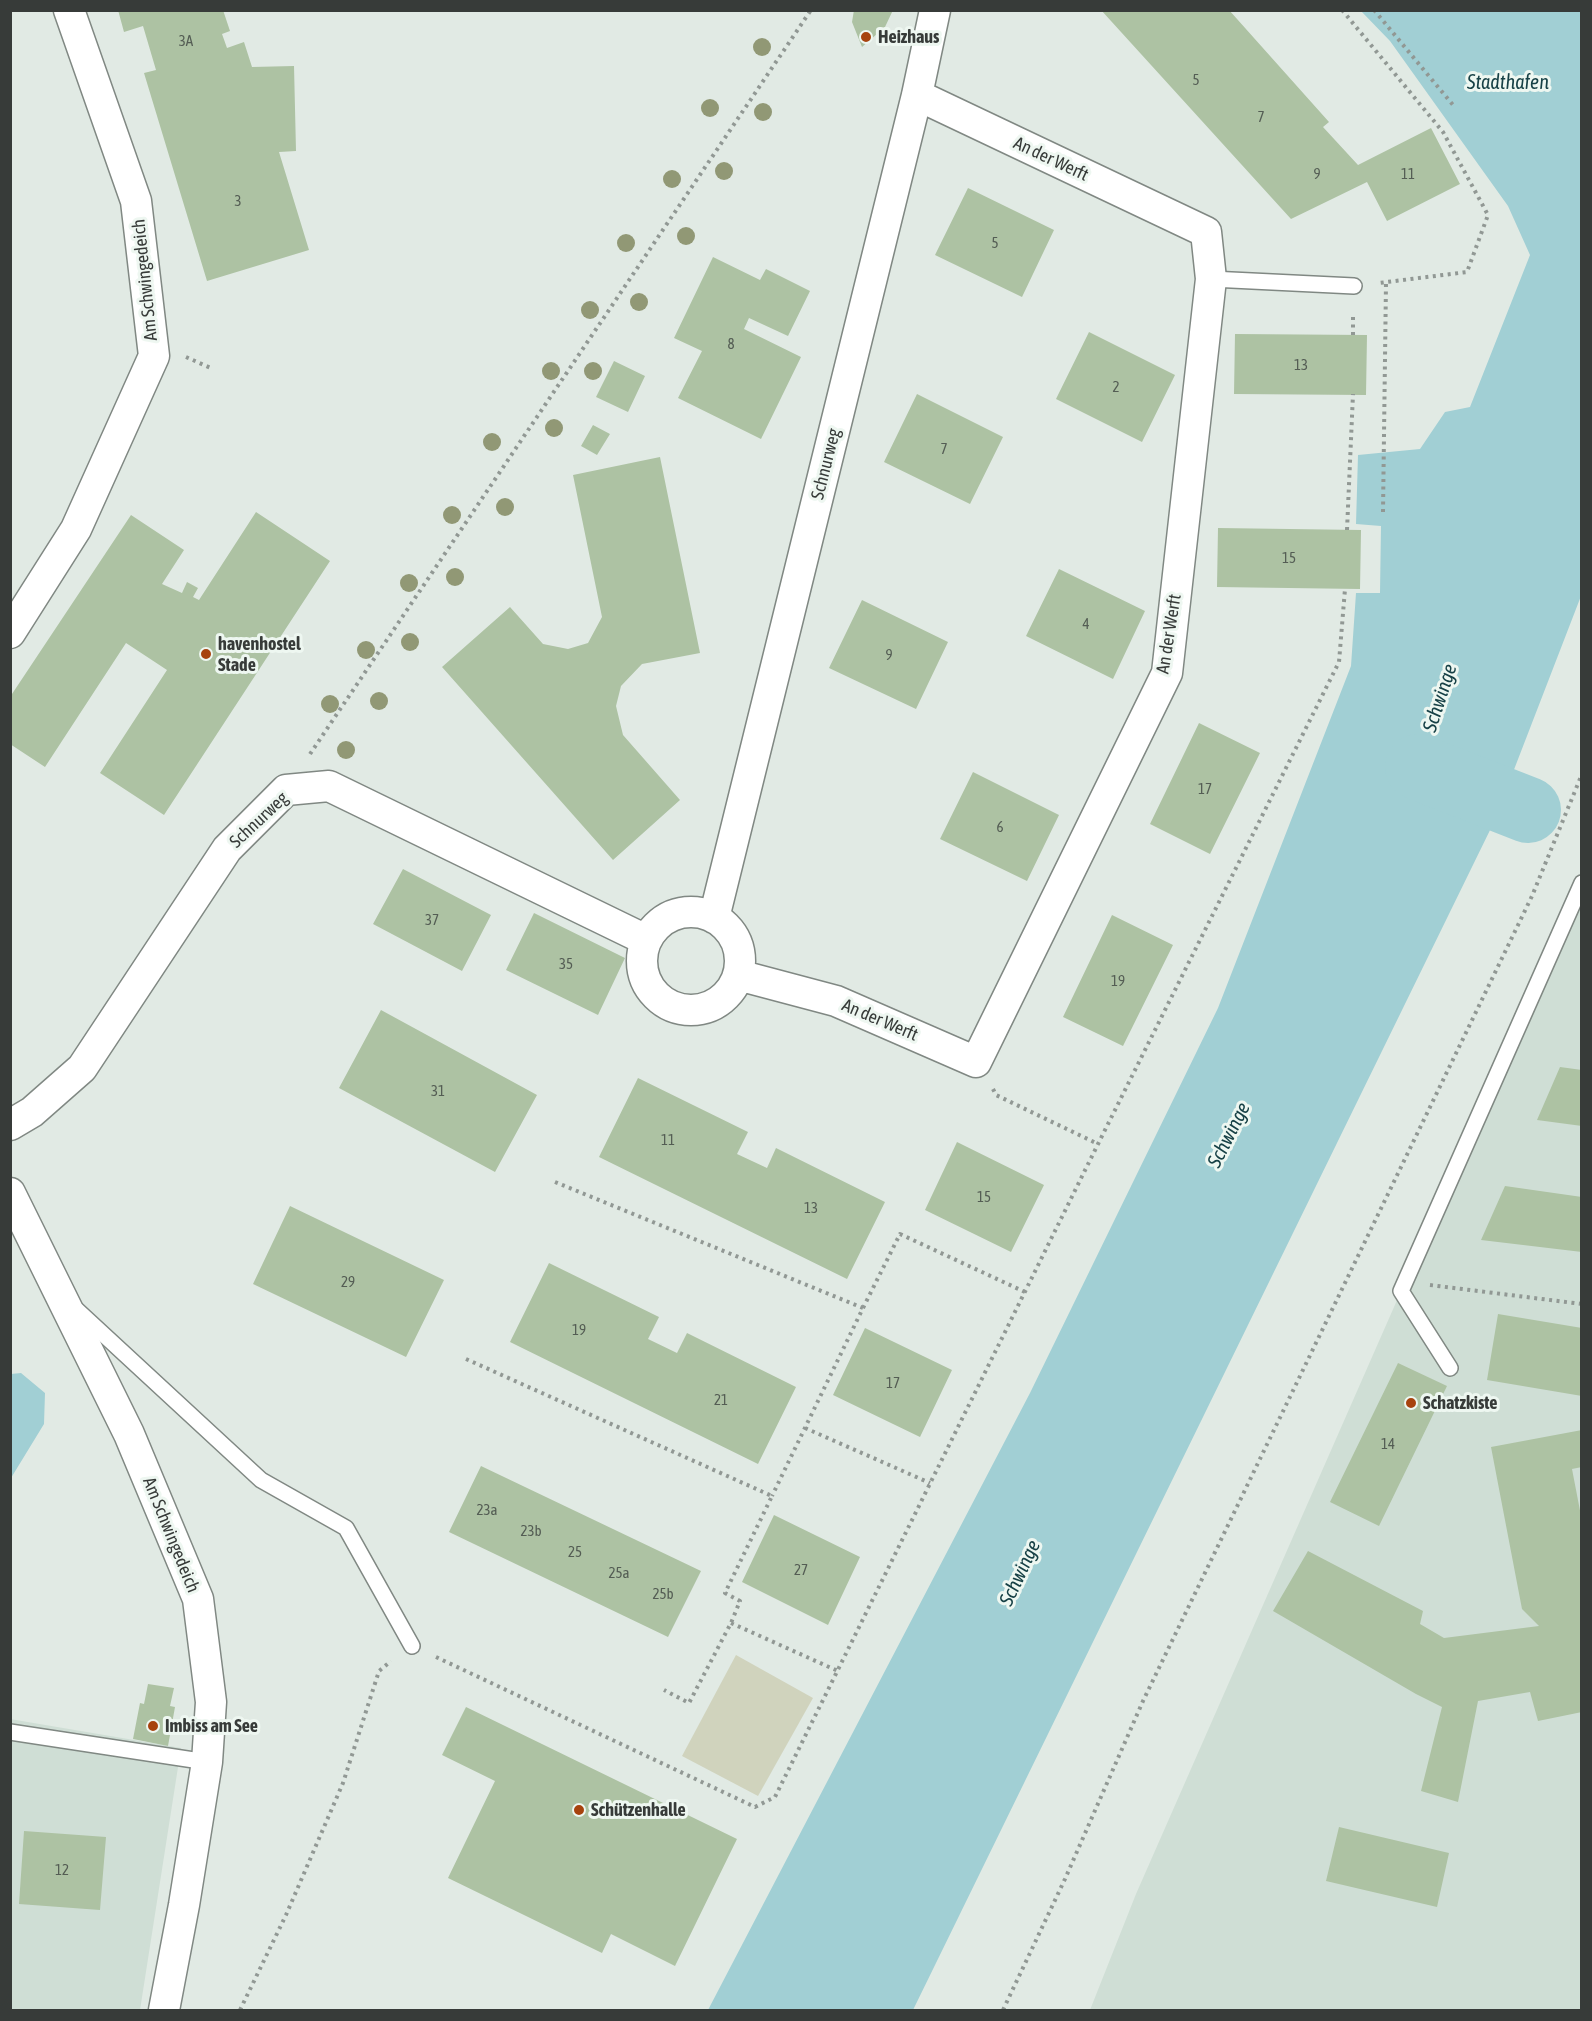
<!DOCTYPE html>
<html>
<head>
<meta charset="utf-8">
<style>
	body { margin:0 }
	#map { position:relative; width:1592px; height:2021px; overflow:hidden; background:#e1eae4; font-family:"Asap Condensed",sans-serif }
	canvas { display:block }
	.frame { position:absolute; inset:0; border:12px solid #373b39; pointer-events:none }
</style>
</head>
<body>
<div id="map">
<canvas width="1592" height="2021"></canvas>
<div class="frame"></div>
</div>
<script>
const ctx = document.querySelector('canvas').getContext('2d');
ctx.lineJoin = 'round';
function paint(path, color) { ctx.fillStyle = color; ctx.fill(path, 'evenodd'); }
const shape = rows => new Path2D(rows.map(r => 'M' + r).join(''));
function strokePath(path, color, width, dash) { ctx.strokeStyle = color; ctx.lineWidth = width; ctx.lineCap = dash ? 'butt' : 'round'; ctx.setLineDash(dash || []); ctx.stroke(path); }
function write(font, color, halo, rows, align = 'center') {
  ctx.font = font + ' "Asap Condensed",sans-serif'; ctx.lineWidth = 6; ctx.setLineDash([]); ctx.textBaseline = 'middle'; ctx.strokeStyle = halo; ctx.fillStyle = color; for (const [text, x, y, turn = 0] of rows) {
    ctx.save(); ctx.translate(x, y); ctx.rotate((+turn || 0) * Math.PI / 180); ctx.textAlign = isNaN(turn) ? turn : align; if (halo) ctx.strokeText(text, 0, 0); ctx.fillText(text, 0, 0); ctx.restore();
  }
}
const built = shape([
	[1581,905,1581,2010,1090,2010,1136,1894,1405,1282],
	[10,1719,181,1748,140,2010,11,2010]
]);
const green = shape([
	[736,1655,813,1698,758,1796,682,1756]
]);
const water = shape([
	[1361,11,1581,11,1581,596,1493,824,913,2010,708,2010,1030,1393,1218,1008,1351,666,1356,593,1380,593,1381,526,1356,524,1358,455,1420,449,1445,412,1470,407,1530,255,1508,206,1390,41],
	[21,1373,45,1393,44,1424,11,1478,11,1374]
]);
const river = shape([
	[1418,767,1528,810]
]);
const building = shape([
	[118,10,223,10,230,31,222,34,227,48,244,42,252,67,294,66,296,151,279,152,309,250,207,281,144,73,156,70,143,26,124,32],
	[854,10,893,10,885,27,862,47,852,22],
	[1101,10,1229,10,1329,122,1323,127,1358,165,1431,128,1460,184,1387,221,1367,182,1291,219],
	[968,188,1054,230,1022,297,935,255],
	[713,257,760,280,766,269,810,291,788,336,749,318,744,329,801,357,761,439,678,398,702,351,674,338],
	[1089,332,1175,375,1142,442,1056,399],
	[1235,334,1367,335,1366,395,1234,394],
	[614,361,645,376,628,412,596,397],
	[917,394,1003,437,970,504,884,462],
	[593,425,610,434,597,455,581,446],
	[660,457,700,653,642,664,621,686,616,706,623,735,680,800,613,860,442,667,510,607,543,644,568,649,588,643,602,617,573,475],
	[256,512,330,561,164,815,100,773,167,670,126,643,45,767,10,744,10,697,131,515,184,550,162,584,182,593,187,582,198,588,193,597,199,600],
	[1218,528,1361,530,1360,589,1217,587],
	[1059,569,1145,611,1113,679,1026,636],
	[862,600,948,642,916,709,829,668],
	[1199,723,1260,753,1210,854,1150,824],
	[973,772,1059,815,1027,881,940,839],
	[403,869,491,915,462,971,373,924],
	[534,913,625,958,598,1015,506,970],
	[1112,915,1173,945,1123,1046,1063,1017],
	[381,1010,537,1095,495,1172,339,1088],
	[1560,1067,1582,1070,1582,1126,1537,1120],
	[638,1078,748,1132,737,1154,767,1168,776,1148,885,1202,847,1279,599,1157],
	[957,1142,1044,1185,1011,1252,925,1210],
	[1505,1186,1582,1197,1582,1252,1481,1240],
	[290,1206,444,1280,406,1357,253,1284],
	[549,1263,659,1317,648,1339,677,1353,687,1333,796,1387,758,1464,510,1342],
	[1498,1314,1582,1328,1582,1396,1487,1380],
	[865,1328,952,1370,920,1437,833,1395],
	[1398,1363,1447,1386,1379,1526,1330,1502],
	[1582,1430,1582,1467,1572,1469,1582,1521,1582,1712,1538,1721,1530,1692,1478,1701,1458,1802,1421,1791,1442,1707,1416,1694,1273,1611,1308,1551,1423,1611,1420,1624,1444,1638,1539,1626,1522,1609,1491,1447],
	[481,1466,701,1571,668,1637,449,1532],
	[774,1515,860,1557,828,1625,742,1582],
	[148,1684,174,1688,170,1706,175,1707,168,1746,133,1739,140,1703,144,1704],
	[466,1707,737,1839,675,1966,611,1934,602,1953,448,1878,495,1781,442,1755],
	[1339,1827,1449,1853,1437,1907,1326,1881],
	[24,1831,106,1837,100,1910,19,1904]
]);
const path = shape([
	[1342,10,1443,132,1488,215,1467,272,1379,283],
	[1374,10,1453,105],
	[1353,335,1353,313],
	[186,357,213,369],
	[1383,512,1386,282],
	[1347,530,1353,394],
	[310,754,811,10],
	[993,1089,996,1095,1098,1144],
	[555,1182,863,1308,772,1496],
	[1430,1285,1582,1304],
	[863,1308,900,1234,1025,1292],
	[466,1359,772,1496,725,1593,740,1601,731,1623,689,1703,664,1690],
	[805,1428,930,1483],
	[731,1623,838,1671],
	[436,1657,755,1807,775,1797,1098,1144,1339,662,1345,589],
	[240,2010,286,1915,343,1783,379,1671,391,1661],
	[1003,2010,1065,1879,1143,1701,1532,896,1582,774]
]);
const service = shape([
	[1211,279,1354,286],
	[77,1310,261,1480,346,1528,412,1646],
	[1450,1368,1401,1291,1582,883],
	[10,1732,207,1762]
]);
const minor = shape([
	[10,633,76,529,154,356,136,201,69,10],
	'642 961a49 49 0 1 1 98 0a49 49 0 1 1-98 0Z',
	[714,918,917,95,935,10],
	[738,975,836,1001,976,1062,1167,673,1211,279,1206,232,917,95],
	[10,1125,32,1112,82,1068,227,849,286,790,329,786,646,940],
	[10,1193,129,1434,198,1599,211,1702,207,1762,184,1905,164,2010]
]);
const trees = [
	[762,47],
	[710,108],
	[763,112],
	[724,171],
	[672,179],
	[686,236],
	[626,243],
	[639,302],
	[590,310],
	[551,371],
	[593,371],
	[554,428],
	[492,442],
	[505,507],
	[452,515],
	[455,577],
	[409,583],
	[410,642],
	[366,650],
	[379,701],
	[330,704],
	[346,750]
];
const markers = [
	[866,37,6,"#a7430e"],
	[206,654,6,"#a7430e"],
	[1411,1403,6,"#a7430e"],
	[153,1726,6,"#a7430e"],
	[579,1810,6,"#a7430e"]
];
const numberNames = [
	["3A",186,41],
	["5",1196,80],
	["7",1261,117],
	["9",1317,174],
	["11",1408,174],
	["3",238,201],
	["5",995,243],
	["8",731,344],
	["13",1301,365],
	["2",1116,387],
	["7",944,449],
	["15",1289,558],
	["4",1086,624],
	["9",889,655],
	["17",1205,789],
	["6",1000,827],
	["37",432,920],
	["35",566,964],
	["19",1118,981],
	["31",438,1091],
	["11",668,1140],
	["15",984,1197],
	["13",811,1208],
	["29",348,1282],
	["19",579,1330],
	["17",893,1383],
	["21",721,1400],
	["14",1388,1444],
	["23a",487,1510],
	["23b",531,1531],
	["25",575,1552],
	["27",801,1570],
	["25a",619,1573],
	["25b",663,1594],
	["12",62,1870]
];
const poiNames = [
	["Heizhaus",878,37],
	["havenhostel",218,644],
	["Stade",218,665],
	["Schatzkiste",1423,1403],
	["Imbiss am See",165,1726],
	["Schützenhalle",591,1810]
];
const streetNames = [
	["An der Werft",1051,159,25],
	["Am Schwingedeich",145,280,-96],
	["Schnurweg",826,464,-76],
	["An der Werft",1169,634,-81],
	["Schnurweg",259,820,-43],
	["An der Werft",880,1020,23],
	["Am Schwingedeich",171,1535,68]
];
const waterNames = [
	["Stadthafen",1508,83],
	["Schwinge",1440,698,-72],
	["Schwinge",1229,1135,-63],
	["Schwinge",1020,1573,-65]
];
paint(built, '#cfded5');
paint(green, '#d0d3bd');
paint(water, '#a1cfd4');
strokePath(river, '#a1cfd4', 66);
paint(building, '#adc2a3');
strokePath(service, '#808883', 18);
strokePath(minor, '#808883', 33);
strokePath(path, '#919894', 4, [3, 4.5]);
strokePath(service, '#fff', 15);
strokePath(minor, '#fff', 30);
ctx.fillStyle = '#919875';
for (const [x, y] of trees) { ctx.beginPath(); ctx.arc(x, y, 9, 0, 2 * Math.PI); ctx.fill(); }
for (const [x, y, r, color] of markers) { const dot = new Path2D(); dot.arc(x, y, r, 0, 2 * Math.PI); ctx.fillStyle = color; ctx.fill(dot); strokePath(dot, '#eef7f1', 2); }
write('15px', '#545d54', null, numberNames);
write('bold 18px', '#373b39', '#eef7f1', poiNames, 'left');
write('18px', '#373b39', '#eef7f1', streetNames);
write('italic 20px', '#174146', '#eef7f1', waterNames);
</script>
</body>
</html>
